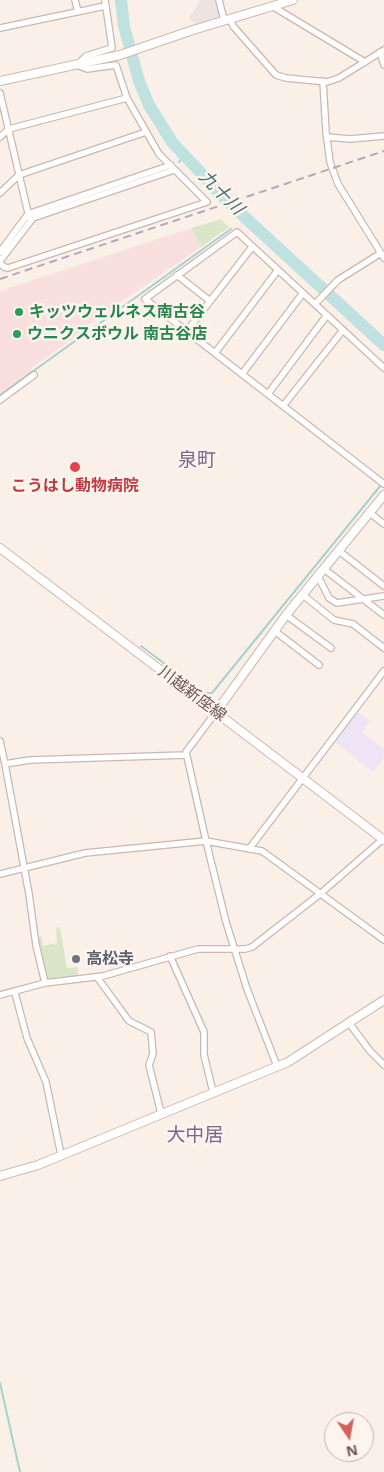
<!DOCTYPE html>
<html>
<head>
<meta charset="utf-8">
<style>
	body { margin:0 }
	#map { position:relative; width:384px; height:1472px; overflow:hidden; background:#faf0e8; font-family:"Noto Sans",sans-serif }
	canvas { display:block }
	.north { position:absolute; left:324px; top:1412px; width:50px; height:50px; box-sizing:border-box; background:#fdf4ee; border:1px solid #c5b4ae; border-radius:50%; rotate:168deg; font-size:14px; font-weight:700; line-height:20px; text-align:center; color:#71554f }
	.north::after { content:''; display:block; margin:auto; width:18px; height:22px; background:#d4615d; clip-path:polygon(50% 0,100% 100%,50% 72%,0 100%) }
</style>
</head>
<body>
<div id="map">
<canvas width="384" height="1472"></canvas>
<div class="north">N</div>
</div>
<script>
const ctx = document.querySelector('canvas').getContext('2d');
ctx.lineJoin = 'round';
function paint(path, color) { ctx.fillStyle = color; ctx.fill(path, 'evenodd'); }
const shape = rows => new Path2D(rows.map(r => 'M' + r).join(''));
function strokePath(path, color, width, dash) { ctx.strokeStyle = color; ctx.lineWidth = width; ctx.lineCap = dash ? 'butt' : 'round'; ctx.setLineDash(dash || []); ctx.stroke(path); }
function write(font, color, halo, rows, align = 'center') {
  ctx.font = font + ' "Noto Sans","Noto Sans JP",sans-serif'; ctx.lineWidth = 5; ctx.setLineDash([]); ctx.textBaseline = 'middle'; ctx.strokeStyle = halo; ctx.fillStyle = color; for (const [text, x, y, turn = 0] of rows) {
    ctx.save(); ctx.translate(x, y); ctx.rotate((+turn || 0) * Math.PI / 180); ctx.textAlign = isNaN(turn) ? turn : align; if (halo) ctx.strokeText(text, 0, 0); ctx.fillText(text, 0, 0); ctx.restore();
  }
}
const commercial = shape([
	[191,228,201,247,95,320,70,341,31,368,33,373,27,377,26,375,0,393,0,291]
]);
const industrial = shape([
	[200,0,217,0,220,14,218,17,197,24,189,19]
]);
const education = shape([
	[358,712,370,721,362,732,384,750,384,758,373,772,334,741,355,713]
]);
const green = shape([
	[221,219,229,227,201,247,191,228],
	[56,927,60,928,67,968,78,967,78,977,50,980,47,978,38,937,41,936,43,946,57,943]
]);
const stream = shape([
	[179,162,184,157],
	[0,395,231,229],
	[141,646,204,693,212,693,381,485],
	[0,1383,20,1472]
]);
const river = shape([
	[121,0,124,26,139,81,149,105,172,142,227,201,384,345]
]);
const street = shape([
	[75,0,78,12],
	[219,0,224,20],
	[272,6,365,62],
	[230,19,233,26,276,75,286,78,327,82,339,78,384,50],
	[0,28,105,6],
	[380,52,384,65],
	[323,81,326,132,330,162,338,184,384,258],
	[0,93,29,217],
	[0,137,9,129,127,98],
	[327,137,350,139,384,136],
	[0,193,19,175,146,132],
	[0,252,28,214,171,165],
	[0,261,33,218,174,170],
	[0,263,4,267,8,268,207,202,159,154,127,98,116,65,87,69,77,65,86,56,112,48,105,0],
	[177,275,210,301],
	[315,304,338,280,381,253],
	[187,331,252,247],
	[215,353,278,270],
	[384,368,237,232,145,299,384,484],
	[242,374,303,293],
	[268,394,327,315],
	[0,400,34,375],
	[283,406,343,330],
	[370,513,384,524],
	[339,551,384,586],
	[324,569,384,615],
	[318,576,329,598,337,603,384,596],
	[303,595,334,620,353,624,384,648],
	[286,615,331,648],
	[276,632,319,665],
	[216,712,186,752,206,841,262,851,384,940],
	[0,741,5,764,30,760,186,755],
	[5,764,29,894,36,945,45,983],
	[249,849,384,671],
	[0,874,85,853,206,841,226,922,247,989,277,1066],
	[170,956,204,1032,204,1055,213,1092],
	[97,977,129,1021,151,1032,153,1054,149,1065,161,1113],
	[15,993,27,1038,46,1082,61,1155],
	[0,995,45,983,103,976,198,949,245,949,252,947,320,894,383,839],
	[349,1023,370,1051,384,1065]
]);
const secondary = shape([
	[0,81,120,55,193,30,293,0],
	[0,548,384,840],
	[216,712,286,615,384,495],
	[0,1176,38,1165,288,1062,384,1000]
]);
const rail = shape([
	[0,279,384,151]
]);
const markers = [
	[19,312,5,"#2e9e5b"],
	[17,334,5,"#2e9e5b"],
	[75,467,6,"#e0444e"],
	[76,959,5,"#6b7280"]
];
const leisureNames = [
	["キッツウェルネス南古谷",29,312],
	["ウニクスボウル 南古谷店",27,334]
];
const healthNames = [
	["こうはし動物病院",75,486]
];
const streetNames = [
	["川越新座線",192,694,37]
];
const worshipNames = [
	["高松寺",86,959]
];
const waterNames = [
	["九十川",221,193,45]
];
const quarterNames = [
	["泉町",197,461],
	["大中居",195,1136]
];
paint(commercial, '#f9e0de');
paint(industrial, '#ebe4e1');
paint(education, '#ede5f6');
paint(green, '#dae6c8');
strokePath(stream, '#a7d2d0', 2);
strokePath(river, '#bfe1e0', 12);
strokePath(street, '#cbb7b0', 8);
strokePath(secondary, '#cfb8b0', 10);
strokePath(street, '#fff', 5.5);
strokePath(secondary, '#fff', 8);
strokePath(rail, '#b1a8c2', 2, [8, 5]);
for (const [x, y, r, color] of markers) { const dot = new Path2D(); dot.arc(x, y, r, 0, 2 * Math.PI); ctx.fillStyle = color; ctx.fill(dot); strokePath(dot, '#fdf4ee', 2); }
write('bold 16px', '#27864d', '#fdf4ee', leisureNames, 'left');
write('bold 16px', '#be3a42', '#fdf4ee', healthNames);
write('16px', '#71554f', '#fdf4ee', streetNames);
write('bold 16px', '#5b616d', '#fdf4ee', worshipNames, 'left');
write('italic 18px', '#457472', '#fdf4ee', waterNames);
write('19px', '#7a678c', '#fdf4ee', quarterNames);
</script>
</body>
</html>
